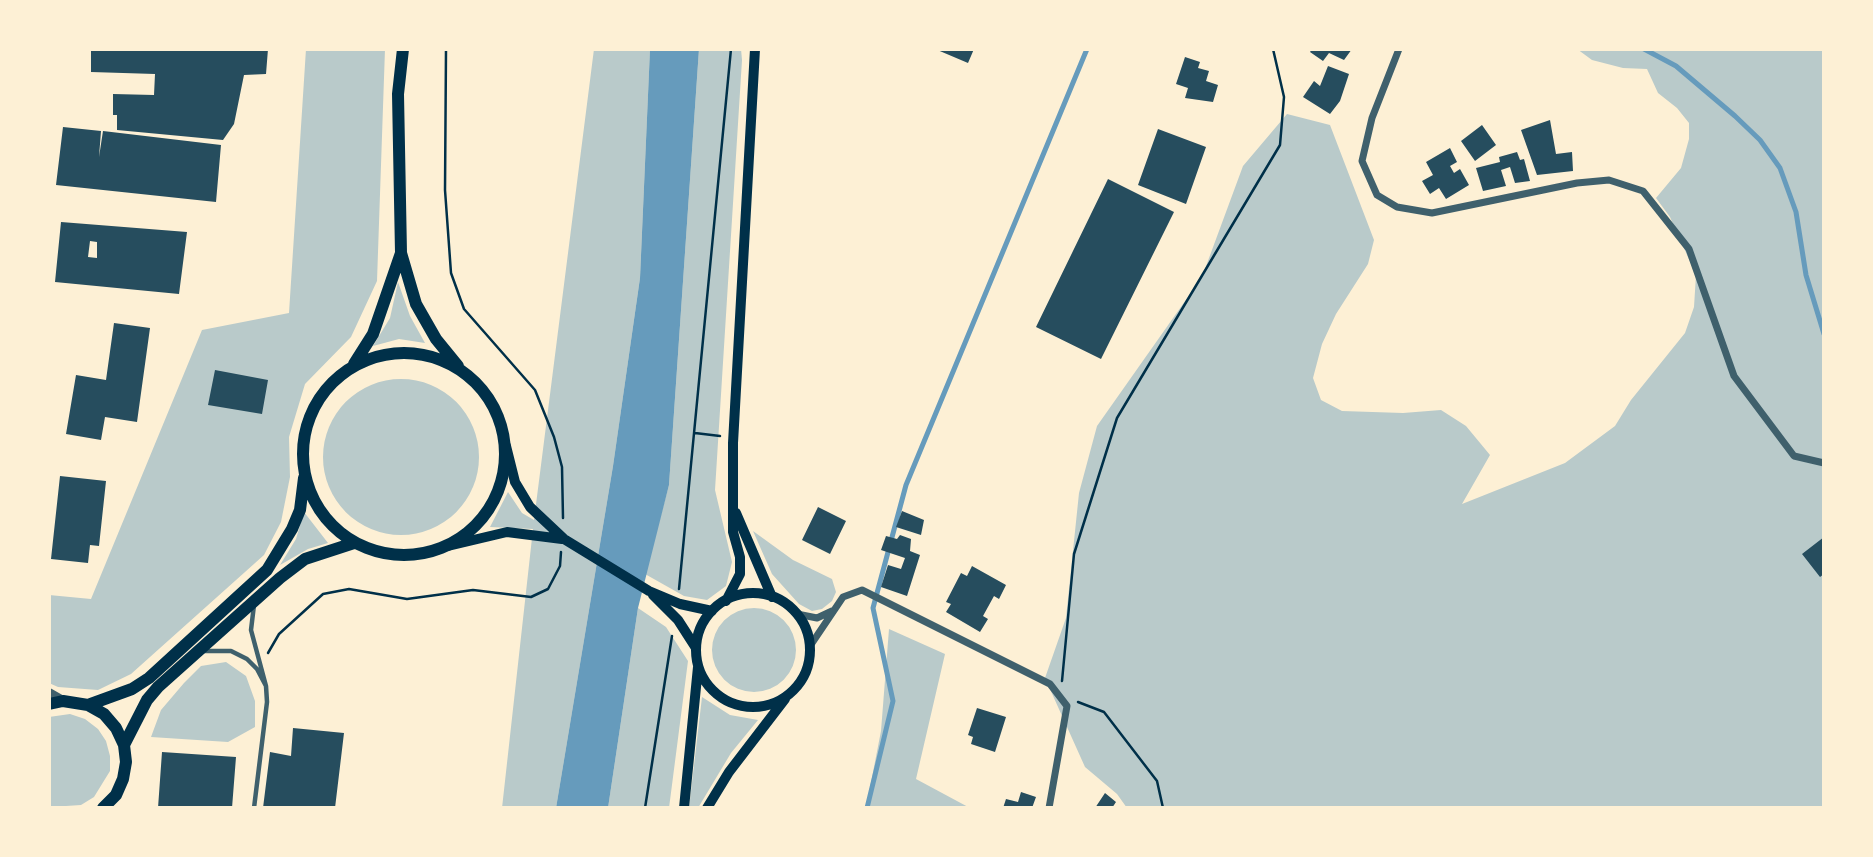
<!DOCTYPE html>
<html>
<head>
<meta charset="utf-8">
<style>
	body { margin:0 }
	#map { position:relative; width:1873px; height:857px; overflow:hidden; background:#fdf0d5; font-family:"Varela Round",sans-serif }
	canvas { display:block }
	.frame { position:absolute; inset:0; border:51px solid #fdf0d5; pointer-events:none }
</style>
</head>
<body>
<div id="map">
<canvas width="1873" height="857"></canvas>
<div class="frame"></div>
</div>
<script>
const ctx = document.querySelector('canvas').getContext('2d');
ctx.lineJoin = 'round';
function paint(path, color) { ctx.fillStyle = color; ctx.fill(path, 'evenodd'); }
const shape = rows => new Path2D(rows.map(r => 'M' + r).join(''));
function strokePath(path, color, width, dash) { ctx.strokeStyle = color; ctx.lineWidth = width; ctx.lineCap = dash ? 'butt' : 'round'; ctx.setLineDash(dash || []); ctx.stroke(path); }
const green = shape([
	[306,49,385,49,377,281,351,337,305,384,289,437,290,477,281,522,264,555,131,674,98,690,58,687,49,683,49,595,91,599,202,330,289,313],
	[594,49,650,49,640,278,613,466,556,808,502,808,533,529,490,527,508,492,522,513,534,520],
	[699,49,741,49,742,60,715,490,732,562,726,586,707,600,684,596,645,574,669,485],
	[1577,49,1824,49,1824,808,1127,808,1117,794,1085,767,1045,678,1066,618,1079,493,1097,426,1202,277,1243,166,1287,114,1330,125,1374,240,1368,264,1336,314,1322,344,1313,378,1321,400,1342,411,1403,413,1441,410,1466,426,1490,455,1462,504,1565,463,1615,426,1631,400,1685,333,1694,307,1696,275,1670,217,1656,198,1681,168,1689,139,1689,123,1677,108,1658,93,1647,69,1623,68,1592,60],
	[398,282,410,316,425,343,399,339,373,346,390,318],
	'323 457a78 78 0 1 1 156 0a78 78 0 1 1-156 0Z',
	[304,512,328,543,308,549,280,565,296,539],
	[753,531,793,560,832,579,836,592,832,601,822,609,812,611,799,604,772,574],
	'712 650a42 42 0 1 1 84 0a42 42 0 1 1-84 0Z',
	[638,608,666,627,688,661,669,808,608,808],
	[889,629,945,654,916,779,970,808,866,808,881,731],
	[226,662,246,676,255,701,255,727,228,742,151,737,161,710,184,683,201,666],
	[702,697,730,715,758,720,731,753,698,808,689,808],
	[70,714,85,719,98,729,106,741,110,756,110,771,94,797,81,805,51,807,49,717]
]);
const water = shape([
	[650,49,699,49,669,485,638,608,608,808,556,808,613,466,640,278]
]);
const stream = shape([
	[1644,49,1676,66,1735,116,1760,140,1780,168,1796,212,1806,275,1824,334],
	[867,808,893,701,873,608,906,485,1087,49]
]);
const building = shape([
	[91,49,268,49,266,74,244,75,234,124,223,140,117,130,117,115,113,115,113,94,154,95,155,74,91,72],
	[935,49,974,49,968,63],
	[1312,49,1352,49,1344,60,1329,53,1323,61,1310,52],
	[1185,57,1200,62,1198,68,1209,71,1206,81,1218,85,1213,102,1185,98,1188,88,1176,84],
	[1328,66,1349,74,1340,101,1330,114,1303,97,1314,81,1320,86],
	[1550,120,1556,154,1572,152,1573,171,1537,175,1521,130],
	[1482,125,1496,145,1475,161,1461,141],
	[63,127,101,131,99,157,103,131,221,145,216,202,56,185],
	[1158,129,1206,147,1186,204,1138,185],
	[1450,148,1457,162,1450,166,1454,173,1460,169,1469,185,1446,199,1439,188,1430,194,1422,181,1433,175,1426,162],
	[1517,152,1520,160,1524,159,1530,181,1515,183,1510,167,1501,170,1506,186,1483,191,1476,168,1500,162,1499,157],
	[1108,179,1174,212,1101,359,1036,327],
	[61,222,187,232,179,294,55,282],
	[90,241,97,242,97,258,88,257],
	[114,323,150,328,137,422,105,417,101,440,66,434,76,375,106,380],
	[215,370,268,380,262,414,208,405],
	[60,476,106,481,99,546,90,545,88,563,51,559],
	[818,507,846,521,830,554,802,540],
	[902,511,924,520,921,535,896,527],
	[900,535,911,539,910,551,920,555,907,596,881,587,888,565,901,569,905,558,881,550,886,536,897,539],
	[1824,537,1824,574,1820,577,1802,554],
	[972,566,1006,585,999,599,994,596,983,616,988,619,980,632,946,612,951,604,946,602,961,573,967,576],
	[977,708,1006,717,995,752,971,744,973,737,968,735],
	[293,728,344,733,335,808,263,808,270,752,291,756],
	[162,752,236,757,232,808,158,808],
	[1021,792,1036,797,1032,808,1003,808,1006,799,1018,802],
	[1105,793,1116,802,1112,808,1095,808]
]);
const path = shape([
	[446,49,445,190,451,273,464,309,535,390,554,437,562,467,563,518],
	[695,433,720,436],
	[679,589,731,49],
	[268,653,279,634,323,594,349,589,407,599,473,590,531,597,548,589,560,566,561,552],
	[1062,681,1074,554,1117,418,1280,145,1284,97,1273,49],
	[1078,702,1104,712,1157,781,1163,808],
	[645,808,672,636]
]);
const service = shape([
	[202,651,231,651,247,659,257,669,266,686,251,630,254,605],
	[254,808,267,702,266,686]
]);
const minor = shape([
	[1399,49,1372,118,1362,161,1377,195,1397,207,1432,213,1577,183,1609,180,1643,191,1689,249,1734,376,1794,456,1824,463],
	[797,614,817,618,832,611],
	[810,646,843,597,862,590,1050,684,1067,706,1049,808]
]);
const tertiary = shape([
	[49,693,63,701]
]);
const secondary = shape([
	[506,446,515,482,530,507,564,539,649,591,680,604,712,611],
	[736,513,772,597],
	[448,546,507,532,562,539],
	'696 650a57 57 0 1 1 114 0a57 57 0 1 1-114 0Z',
	[653,595,678,620,696,648],
	[726,601,740,574,740,557,733,532,733,443,755,49],
	[684,808,698,667],
	[707,808,729,772,785,699]
]);
const primary = shape([
	[403,49,398,94,401,253,416,304,436,339,458,366],
	'303 454a101 101 0 1 1 202 0a101 101 0 1 1-202 0Z',
	[354,364,373,334,401,253],
	[49,704,63,701,88,705,104,714,116,728,124,745,126,762,123,779,116,795,103,808],
	[88,705,132,689,149,678,267,570,292,529,300,510,304,478],
	[124,745,147,700,158,687,280,578,305,559,354,543]
]);
paint(green, '#b9caca');
paint(water, '#669bbc');
strokePath(stream, '#669bbc', 5);
paint(building, '#264d5e');
strokePath(path, '#003049', 2.5);
strokePath(service, '#3f606c', 4.5);
strokePath(minor, '#3f606c', 7);
strokePath(tertiary, '#3f606c', 10);
strokePath(secondary, '#003049', 10);
strokePath(primary, '#003049', 12);
</script>
</body>
</html>
